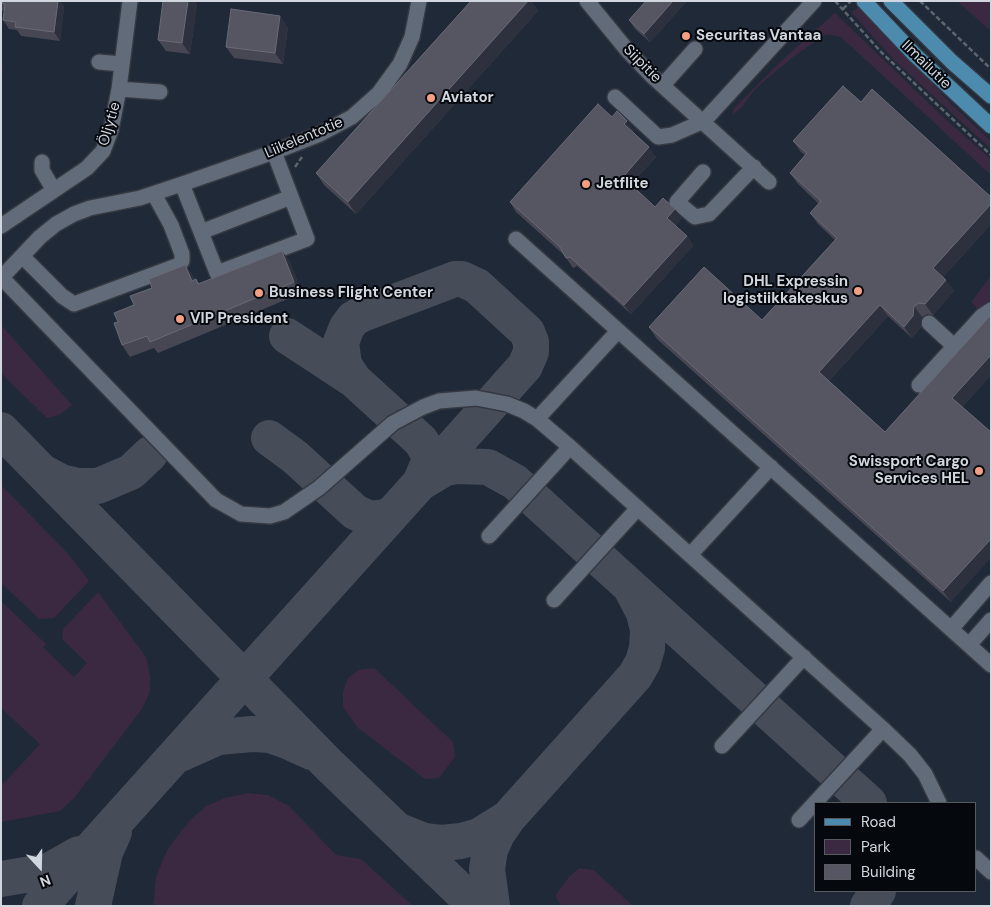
<!DOCTYPE html>
<html>
<head>
<meta charset="utf-8">
<style>
	body { margin:0 }
	#map { position:relative; width:992px; height:907px; overflow:hidden; background:#161d29; font-family:"DM Sans",sans-serif }
	canvas { display:block }
	.frame { position:absolute; inset:0; border:2px solid #d2d7df; pointer-events:none }
	.legend { position:absolute; left:814px; top:802px; width:162px; height:90px; box-sizing:border-box; background:#05080c; border:1px solid #575b60; margin:0; padding:6px 9px; list-style:none; font-size:15px; color:#d2d7df }
	.legend li { display:flex; align-items:center; gap:10px; height:25px }
	.legend b { width:25px; border:1px solid #575b60 }
	.north { position:absolute; left:15px; top:842px; width:50px; height:50px; -webkit-text-stroke:4px #05080c; paint-order:stroke; rotate:159deg; font-size:14px; font-weight:700; line-height:20px; text-align:center; color:#d2d7df }
	.north::after { content:''; display:block; margin:auto; width:18px; height:22px; background:#d2d7df; clip-path:polygon(50% 0,100% 100%,50% 72%,0 100%) }
</style>
</head>
<body>
<div id="map">
<canvas width="992" height="907"></canvas>
<div class="frame"></div>
<ul class="legend">
<li><b style="height:6px;background:#4c8bad"></b>Road</li>
<li><b style="height:14px;background:#3a2940"></b>Park</li>
<li><b style="height:14px;background:#565663"></b>Building</li>
</ul>
<div class="north">N</div>
</div>
<script>
const ctx = document.querySelector('canvas').getContext('2d');
ctx.lineJoin = 'round';
function paint(path, color) { ctx.fillStyle = color; ctx.fill(path, 'evenodd'); }
const shape = rows => new Path2D(rows.map(r => 'M' + r).join(''));
function strokePath(path, color, width, dash) { ctx.strokeStyle = color; ctx.lineWidth = width; ctx.lineCap = dash ? 'butt' : 'round'; ctx.setLineDash(dash || []); ctx.stroke(path); }
function write(font, color, halo, rows, align = 'center') {
  ctx.font = font + ' "DM Sans",sans-serif'; ctx.lineWidth = 4; ctx.setLineDash([]); ctx.textBaseline = 'middle'; ctx.strokeStyle = halo; ctx.fillStyle = color; for (const [text, x, y, turn = 0] of rows) {
    ctx.save(); ctx.translate(x, y); ctx.rotate((+turn || 0) * Math.PI / 180); ctx.textAlign = isNaN(turn) ? turn : align; if (halo) ctx.strokeText(text, 0, 0); ctx.fillText(text, 0, 0); ctx.restore();
  }
}
const built = shape([
	[1,1,991,1,991,906,1,906],
	[816,803,976,803,976,891,816,891]
]);
const green = shape([
	[957,1,991,1,991,31],
	[859,8,868,13,952,105,991,141,991,149,893,59,852,13,852,11],
	[835,13,945,119,991,159,991,175,841,37,826,34,793,57,755,89,742,107,732,115,734,108,780,62],
	[991,276,991,300,978,309,971,302],
	[1,325,72,405,59,415,47,418,1,373],
	[1,485,69,555,89,581,54,618,39,619,1,583],
	[98,592,146,657,150,676,150,692,142,709,75,797,60,811,1,822,1,786,40,744,1,708,1,601,46,644,43,647,74,677,87,663,62,639,63,629],
	[374,668,453,742,455,757,439,778,425,779,358,728,343,707,343,692,348,678,358,670],
	[248,793,268,795,289,806,336,855,361,859,413,906,153,906,156,877,167,850,190,820,206,806,225,798],
	[579,868,594,870,633,906,562,906,555,896,569,877]
]);
const taxiway = shape([
	[287,336,354,380,421,441,428,453,429,462,420,483],
	[354,380,344,365,341,342,347,327,353,319,360,315,455,279,462,279,477,286,527,332,531,342,531,352,525,366,425,478],
	[1,430,329,765,476,906],
	[269,438,295,457,355,512,370,519,385,517,393,513],
	[44,473,61,482,78,486,98,486,131,472,150,454],
	[180,754,218,737,252,734,270,735,287,741,311,752],
	[399,831,424,841,442,843,461,841,479,836,508,818],
	[1,879,49,871,79,854],
	[40,906,420,483,445,468,458,466,488,467,515,482,869,803],
	[93,906,105,852,114,832],
	[492,906,487,869,490,850,497,834,508,818,635,676,643,662,647,648,648,630,644,613,632,590],
	[868,906,878,891]
]);
const path = shape([
	[835,1,882,53,991,155],
	[920,1,991,69],
	[843,9,851,1],
	[295,167,302,157]
]);
const minor = shape([
	[587,1,627,50,653,77,769,182],
	[99,62,121,64],
	[663,85,695,49],
	[119,89,160,92],
	[615,97,658,137,672,135,704,121,814,1],
	[42,162,42,170,53,189],
	[703,172,677,202,695,217,709,214,754,167],
	[182,184,217,273,307,239,274,152],
	[1,226,87,168,103,151,111,130,119,89,130,1],
	[201,232,291,197],
	[516,239,991,665],
	[22,256,62,296,74,304,179,265,182,261,182,254,171,225,154,194],
	[1,277,216,500,241,514,270,516,284,512,319,488,393,423,423,407,439,401,476,398,507,404,524,411,537,419,570,447,883,729,910,755,925,774,939,803],
	[2,277,40,237,56,224,74,214,90,208,140,198,182,184,274,152,320,134,352,117,379,93,400,64,412,37,419,1],
	[929,323,955,347],
	[919,385,982,316,991,310],
	[537,419,618,331],
	[489,536,570,447],
	[690,555,771,467],
	[554,600,638,508],
	[951,629,991,583],
	[969,645,991,620],
	[722,746,804,657],
	[799,820,883,729],
	[976,858,991,872]
]);
const major = shape([
	[864,1,915,55,991,126],
	[891,1,952,62,991,96]
]);
const wall = shape([
	[1,1,60,1,64,7,60,41,21,36,17,30,9,29,3,20,4,11,1,11],
	[471,1,531,1,538,11,356,214,324,185,316,173],
	[646,1,687,1,650,42,635,29,629,20],
	[197,4,190,54,166,51,158,40],
	[288,27,283,64,234,58,226,47],
	[861,102,991,197,991,224,943,277,954,291,933,315,927,314,922,317,921,327,912,338,888,316,829,381,885,432,991,375,962,407,951,602,657,339,649,327,762,320,835,240,818,224,810,213,819,204,798,184,790,173,805,155,801,152,793,141],
	[612,117,634,130,632,132,656,157,631,184,655,207,682,218,675,226,687,236,693,246,631,314,577,266,573,268,564,255,516,212,510,202],
	[282,251,290,262,302,293,158,353,154,348,130,357,122,345,118,322,152,288,185,265,193,276,195,280,196,279,200,284]
]);
const shadedWall = shape([
	[58,1,60,1,64,7,60,41,54,32],
	[188,1,195,1,197,4,190,54,182,43],
	[528,1,531,1,538,11,356,214,348,202],
	[673,1,687,1,650,42,644,34],
	[280,16,288,27,283,64,275,53],
	[1,64,3,67,1,81],
	[627,121,634,130,631,134,624,124],
	[649,147,656,157,629,186,623,177],
	[991,204,991,224,941,279,933,268],
	[675,209,682,218,674,228,667,218],
	[687,236,693,246,631,314,624,305],
	[282,251,290,262,302,293,294,282],
	[185,265,193,276,200,292,192,281],
	[946,280,954,291,933,315,925,304],
	[880,305,888,316,827,383,819,372],
	[914,306,922,317,921,327,912,338,904,327],
	[991,355,991,375,960,409,952,398],
	[991,539,991,558,951,602,943,591]
]);
const building = shape([
	[1,1,58,1,54,32,15,27,16,22,3,20,5,4,1,3,1,1],
	[163,1,188,1,182,43,158,40,163,1],
	[471,1,528,1,348,202,316,173,471,1],
	[646,1,673,1,644,34,629,20,646,1],
	[231,9,280,16,275,53,226,47,231,9],
	[843,86,861,102,872,89,991,197,991,204,933,268,946,280,925,304,919,303,914,306,913,316,904,327,880,305,819,372,885,432,991,315,991,355,952,398,991,432,991,539,943,591,649,327,704,267,762,320,837,238,810,213,821,201,790,173,807,153,793,141,843,86],
	[598,104,612,117,617,111,627,121,624,124,649,147,623,177,655,207,663,198,675,209,667,218,687,236,624,305,570,257,566,258,560,247,510,202,598,104],
	[282,251,294,282,150,342,147,336,122,345,114,323,118,322,114,313,134,305,130,296,152,288,149,279,185,265,192,281,196,279,198,284,282,251]
]);
const markers = [
	[686,36,5,"#f39f83"],
	[431,98,5,"#f39f83"],
	[586,184,5,"#f39f83"],
	[858,291,5,"#f39f83"],
	[259,293,5,"#f39f83"],
	[180,319,5,"#f39f83"],
	[979,471,5,"#f39f83"]
];
const poiNames = [
	["Securitas Vantaa",696,36],
	["Aviator",441,98],
	["Jetflite",596,184],
	["DHL Expressin",848,282,"right"],
	["logistiikkakeskus",848,299,"right"],
	["Business Flight Center",269,293],
	["VIP President",190,319],
	["Swissport Cargo",969,462,"right"],
	["Services HEL",969,479,"right"]
];
const streetNames = [
	["Siipitie",642,64,45],
	["Ilmailutie",926,65,44],
	["Öljytie",110,124,-74],
	["Liikelentotie",304,138,-23]
];
paint(built, '#1f2938');
paint(green, '#3a2940');
strokePath(taxiway, '#464c58', 36);
strokePath(minor, '#353942', 18);
strokePath(major, '#353942', 18);
strokePath(path, '#5e656f', 2.5, [5, 2.5]);
strokePath(minor, '#626b79', 15);
strokePath(major, '#4c8bad', 15);
paint(wall, '#474754');
paint(shadedWall, '#2d303d');
paint(building, '#565663');
strokePath(building, '#6a6a77', 1);
for (const [x, y, r, color] of markers) { const dot = new Path2D(); dot.arc(x, y, r, 0, 2 * Math.PI); ctx.fillStyle = color; ctx.fill(dot); strokePath(dot, '#05080c', 2); }
write('bold 15px', '#d2d7df', '#05080c', poiNames, 'left');
write('15px', '#d2d7df', '#05080c', streetNames);
</script>
</body>
</html>
